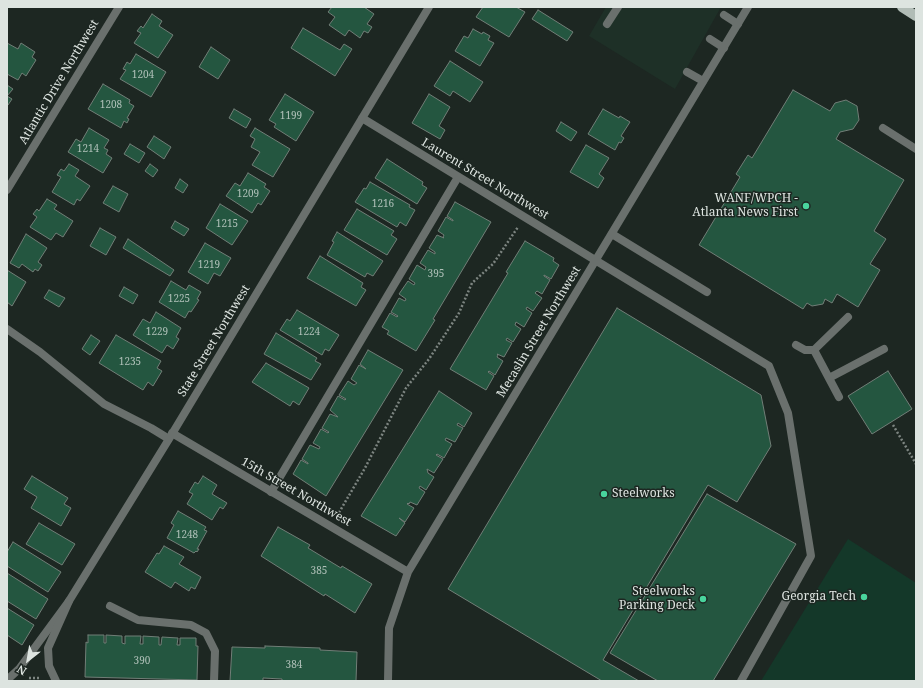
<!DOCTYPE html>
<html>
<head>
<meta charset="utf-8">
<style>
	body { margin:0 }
	#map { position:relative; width:923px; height:688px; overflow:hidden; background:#1d2722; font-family:"Noto Serif",serif }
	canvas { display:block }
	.frame { position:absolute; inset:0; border:8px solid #dde4e0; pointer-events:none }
	.north { position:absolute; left:8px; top:640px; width:40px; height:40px; -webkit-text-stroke:3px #1d2722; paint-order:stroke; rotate:211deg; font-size:11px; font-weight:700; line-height:16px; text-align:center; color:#dde4e0 }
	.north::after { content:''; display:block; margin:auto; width:14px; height:18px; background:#dde4e0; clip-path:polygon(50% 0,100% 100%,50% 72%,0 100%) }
</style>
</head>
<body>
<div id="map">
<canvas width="923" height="688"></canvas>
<div class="frame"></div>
<div class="north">N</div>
</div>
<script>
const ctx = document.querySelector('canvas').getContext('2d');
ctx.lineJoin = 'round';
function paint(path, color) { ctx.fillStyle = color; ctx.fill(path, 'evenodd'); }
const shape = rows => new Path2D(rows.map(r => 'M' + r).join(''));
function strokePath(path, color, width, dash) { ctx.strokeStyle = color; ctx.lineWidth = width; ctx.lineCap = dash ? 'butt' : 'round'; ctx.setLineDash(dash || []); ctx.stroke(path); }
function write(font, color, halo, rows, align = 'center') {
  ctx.font = font + ' "Noto Serif",serif'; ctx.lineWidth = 3; ctx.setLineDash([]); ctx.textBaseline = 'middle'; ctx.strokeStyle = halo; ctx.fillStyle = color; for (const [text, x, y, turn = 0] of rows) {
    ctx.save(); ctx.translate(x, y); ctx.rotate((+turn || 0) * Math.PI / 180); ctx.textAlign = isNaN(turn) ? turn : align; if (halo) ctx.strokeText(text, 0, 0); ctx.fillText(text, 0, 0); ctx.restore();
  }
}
const built = shape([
	[606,7,721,7,675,89,589,36]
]);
const green = shape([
	[848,539,916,583,916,681,761,681]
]);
const building = shape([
	[332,7,364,7,374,14,367,24,372,27,368,33,364,31,360,38,349,30,345,36,329,25,335,17,328,12,332,7],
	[483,7,516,7,525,12,509,37,476,17,483,7],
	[538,10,573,32,567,41,532,19,538,10],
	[152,14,162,21,159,26,173,35,158,58,134,43,141,33,137,31,141,26,143,28,152,14],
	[303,28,340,50,344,44,352,49,335,76,291,48,303,28],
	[473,29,482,34,483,32,490,36,488,40,494,43,480,66,455,51,464,36,468,38,473,29],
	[7,43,18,49,21,43,35,52,32,57,36,60,26,76,22,73,18,80,7,74,7,43],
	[211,47,230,60,218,79,199,67,211,47],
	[136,54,166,72,151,97,120,79,126,70,123,69,127,62,130,64,136,54],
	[450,61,483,82,470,102,453,91,450,96,434,86,450,61],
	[103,84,130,100,129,103,134,106,127,118,129,119,127,123,124,121,121,128,88,109,103,84],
	[7,85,13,89,7,96,12,99,8,105,7,105,7,85],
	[793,90,830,111,835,103,846,100,857,106,859,120,853,129,840,132,836,139,904,180,874,231,886,239,870,264,880,270,858,307,837,294,832,303,825,299,823,304,812,306,807,303,803,309,699,245,740,177,736,174,748,155,752,158,793,90],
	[285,94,314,112,296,141,274,127,276,124,269,120,285,94],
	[429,94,450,107,439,126,445,130,440,139,412,123,429,94],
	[234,109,251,119,246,128,229,118,234,109],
	[603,109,619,118,620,116,630,122,621,136,624,138,621,143,619,142,615,150,588,134,603,109],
	[561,122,577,132,571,141,556,131,561,122],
	[89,128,109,140,104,148,108,150,106,154,112,158,103,173,68,152,76,139,81,142,89,128],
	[255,128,290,149,273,177,252,165,260,152,251,147,255,139,250,136,255,128],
	[154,136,171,147,164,159,147,147,154,136],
	[130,144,145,153,139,163,124,154,130,144],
	[586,145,609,158,599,174,604,178,598,188,570,172,586,145],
	[387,159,423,182,422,185,427,188,417,204,375,178,387,159],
	[69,164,79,170,75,176,90,186,80,201,77,199,74,205,52,192,61,177,57,175,61,169,64,171,69,164],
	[150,164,158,170,153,177,145,171,150,164],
	[248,173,266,184,264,187,270,191,261,205,258,203,252,213,226,196,235,183,240,186,248,173],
	[180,179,188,185,183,193,175,188,180,179],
	[370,182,410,205,409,207,415,210,406,226,400,222,397,227,355,202,364,188,366,189,370,182],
	[113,186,128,194,119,212,103,203,113,186],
	[47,199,57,205,54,209,73,221,63,237,56,233,51,240,30,227,37,217,33,214,37,209,39,211,47,199],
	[455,202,491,222,433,319,435,320,416,351,387,334,389,331,382,327,390,313,397,317,398,316,391,312,399,298,405,301,406,299,399,294,408,281,414,285,415,283,409,279,417,265,425,270,426,267,420,263,428,250,435,254,435,252,429,248,437,235,444,238,443,237,444,235,438,231,446,217,453,221,453,220,447,216,455,202],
	[220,204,248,221,232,245,206,228,220,204],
	[357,209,394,231,391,235,397,239,387,255,344,230,357,209],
	[175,221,189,229,184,236,171,228,175,221],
	[100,228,116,237,106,255,90,246,100,228],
	[337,232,383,261,373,276,367,273,365,277,327,255,334,242,332,241,337,232],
	[26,234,47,248,38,262,42,265,38,271,35,269,33,272,22,264,19,268,10,263,26,234],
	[128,239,174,270,170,276,123,248,128,239],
	[525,241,554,258,553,261,559,265,551,279,544,275,544,276,550,280,542,294,537,291,535,293,542,298,533,311,527,307,526,309,532,313,524,327,516,322,515,325,521,329,513,342,507,338,506,340,512,343,504,357,497,354,498,355,497,357,503,361,495,375,489,371,488,372,494,376,486,390,450,369,508,273,506,272,525,241],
	[205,243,231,258,220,276,214,273,208,284,188,272,205,243],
	[320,256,363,283,361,287,366,290,356,306,307,278,320,256],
	[7,270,26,282,12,306,7,302,7,270],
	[171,281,186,290,189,285,201,292,197,299,199,300,191,312,189,311,185,318,159,302,171,281],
	[124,287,138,295,133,304,119,296,124,287],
	[49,290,65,298,59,307,44,298,49,290],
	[617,308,761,395,771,446,737,502,708,485,603,660,639,681,602,681,448,589,617,308],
	[297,310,339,335,329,351,325,349,322,355,280,330,287,319,290,321,297,310],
	[156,312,181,328,176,337,179,339,173,349,167,345,162,353,133,335,143,319,150,323,156,312],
	[276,333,317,358,315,361,321,364,311,380,264,354,276,333],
	[91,335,100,341,90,355,82,349,91,335],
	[116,335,161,361,157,368,162,371,153,386,148,382,143,390,99,363,116,335],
	[368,350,403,370,326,496,293,474,301,460,308,464,308,463,302,459,310,445,319,449,320,447,313,443,321,429,328,433,329,432,322,428,330,414,338,417,330,410,338,396,345,400,346,399,339,395,348,381,354,385,357,383,351,379,359,365,366,369,360,364,368,350],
	[266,363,309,388,299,405,293,401,290,406,252,382,266,363],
	[888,371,912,409,872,434,848,396,888,371],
	[439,391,472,413,464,427,458,423,457,425,463,428,455,442,446,438,445,440,452,444,444,458,437,454,436,455,443,459,434,473,427,469,428,473,434,477,426,490,420,486,419,488,425,492,417,505,410,502,409,504,408,503,407,504,414,508,405,522,399,518,405,523,396,536,361,516,439,391],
	[32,476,68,498,64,504,71,508,61,526,31,508,37,497,24,489,32,476],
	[203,476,217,485,212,494,227,503,223,509,220,507,212,520,187,504,193,494,189,492,195,482,198,484,203,476],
	[707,494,796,544,713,681,658,681,610,653,707,494],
	[178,511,206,527,204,530,207,531,197,549,199,549,197,552,196,551,194,553,167,538,174,525,171,523,178,511],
	[39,523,75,544,62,565,26,544,39,523],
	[278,527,310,545,308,548,341,568,342,566,372,584,355,613,325,594,324,596,261,556,278,527],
	[13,542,61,572,48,592,7,566,7,552,13,542],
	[164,546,184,557,179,564,201,577,195,589,191,587,189,591,175,582,171,588,145,572,157,553,159,554,164,546],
	[7,573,48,599,36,619,7,601,7,573],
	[7,608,34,625,22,645,7,635,7,608],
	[88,635,104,635,104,643,106,643,106,635,122,636,122,643,125,644,125,636,141,636,140,644,143,644,143,636,159,637,159,645,161,645,162,637,178,638,177,645,180,645,180,638,196,638,196,646,198,646,197,680,85,677,86,642,88,643,88,635],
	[265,646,320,648,320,650,357,652,356,681,282,681,282,679,263,678,263,681,230,681,232,647,265,648,265,646]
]);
const path = shape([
	[893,425,916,464],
	[337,516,365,468,406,388,429,359,459,313,472,283,493,264,518,227],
	[29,678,40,678]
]);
const service = shape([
	[724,15,738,24],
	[607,24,618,7],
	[710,39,724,48],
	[687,72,703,81],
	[883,128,916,149],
	[612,234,707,292],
	[796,345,805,350,814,350,848,317],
	[814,350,839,397],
	[829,378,884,349],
	[271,492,458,177],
	[110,606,138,620,191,625,206,633,215,651,214,681]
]);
const minor = shape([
	[362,118,769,366,788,413,811,556,741,681],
	[7,190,119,7],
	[7,329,40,352,104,404,151,428,169,439],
	[172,433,408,572],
	[7,680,19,669,69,601,169,439,429,7],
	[388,681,389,628,408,572,748,7]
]);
const tertiary = shape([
	[56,681,49,666,48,648,69,601]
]);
const primary = shape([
	[902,7,916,16]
]);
const markers = [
	[806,206,4,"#49d49d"],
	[604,494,4,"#49d49d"],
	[864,597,4,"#49d49d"],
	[703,599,4,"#49d49d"]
];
const numberNames = [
	["1204",143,75],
	["1208",111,105],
	["1199",291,116],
	["1214",88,149],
	["1209",248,194],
	["1216",383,204],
	["1215",227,224],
	["1219",209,265],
	["395",436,274],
	["1225",179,299],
	["1229",157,332],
	["1224",309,332],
	["1235",130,362],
	["1248",187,535],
	["385",319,571],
	["390",142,661],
	["384",294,665]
];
const streetNames = [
	["Atlantic Drive Northwest",59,82,-59],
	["Laurent Street Northwest",485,179,31],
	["Mecaslin Street Northwest",539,332,-59],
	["State Street Northwest",214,341,-59],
	["15th Street Northwest",296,492,30]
];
const poiNames = [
	["WANF/WPCH -",798,199],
	["Atlanta News First",798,213],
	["Steelworks",612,494,"left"],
	["Steelworks",695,592],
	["Parking Deck",695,606],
	["Georgia Tech",856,597]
];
paint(built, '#1e3027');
paint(green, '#143829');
paint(building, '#245640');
strokePath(building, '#717e77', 1);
strokePath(path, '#7d8581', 2.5, [2, 2]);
strokePath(service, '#6a706d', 8);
strokePath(minor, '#6a706d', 8);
strokePath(tertiary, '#6a706d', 8);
strokePath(primary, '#b1bcb6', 10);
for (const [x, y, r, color] of markers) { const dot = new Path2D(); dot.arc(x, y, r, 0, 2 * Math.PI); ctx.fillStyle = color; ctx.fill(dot); strokePath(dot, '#1d2722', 1.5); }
write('10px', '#afc0b8', null, numberNames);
write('12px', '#dde4e0', '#1d2722', streetNames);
write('12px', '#dde4e0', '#1d2722', poiNames, 'right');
</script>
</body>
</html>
